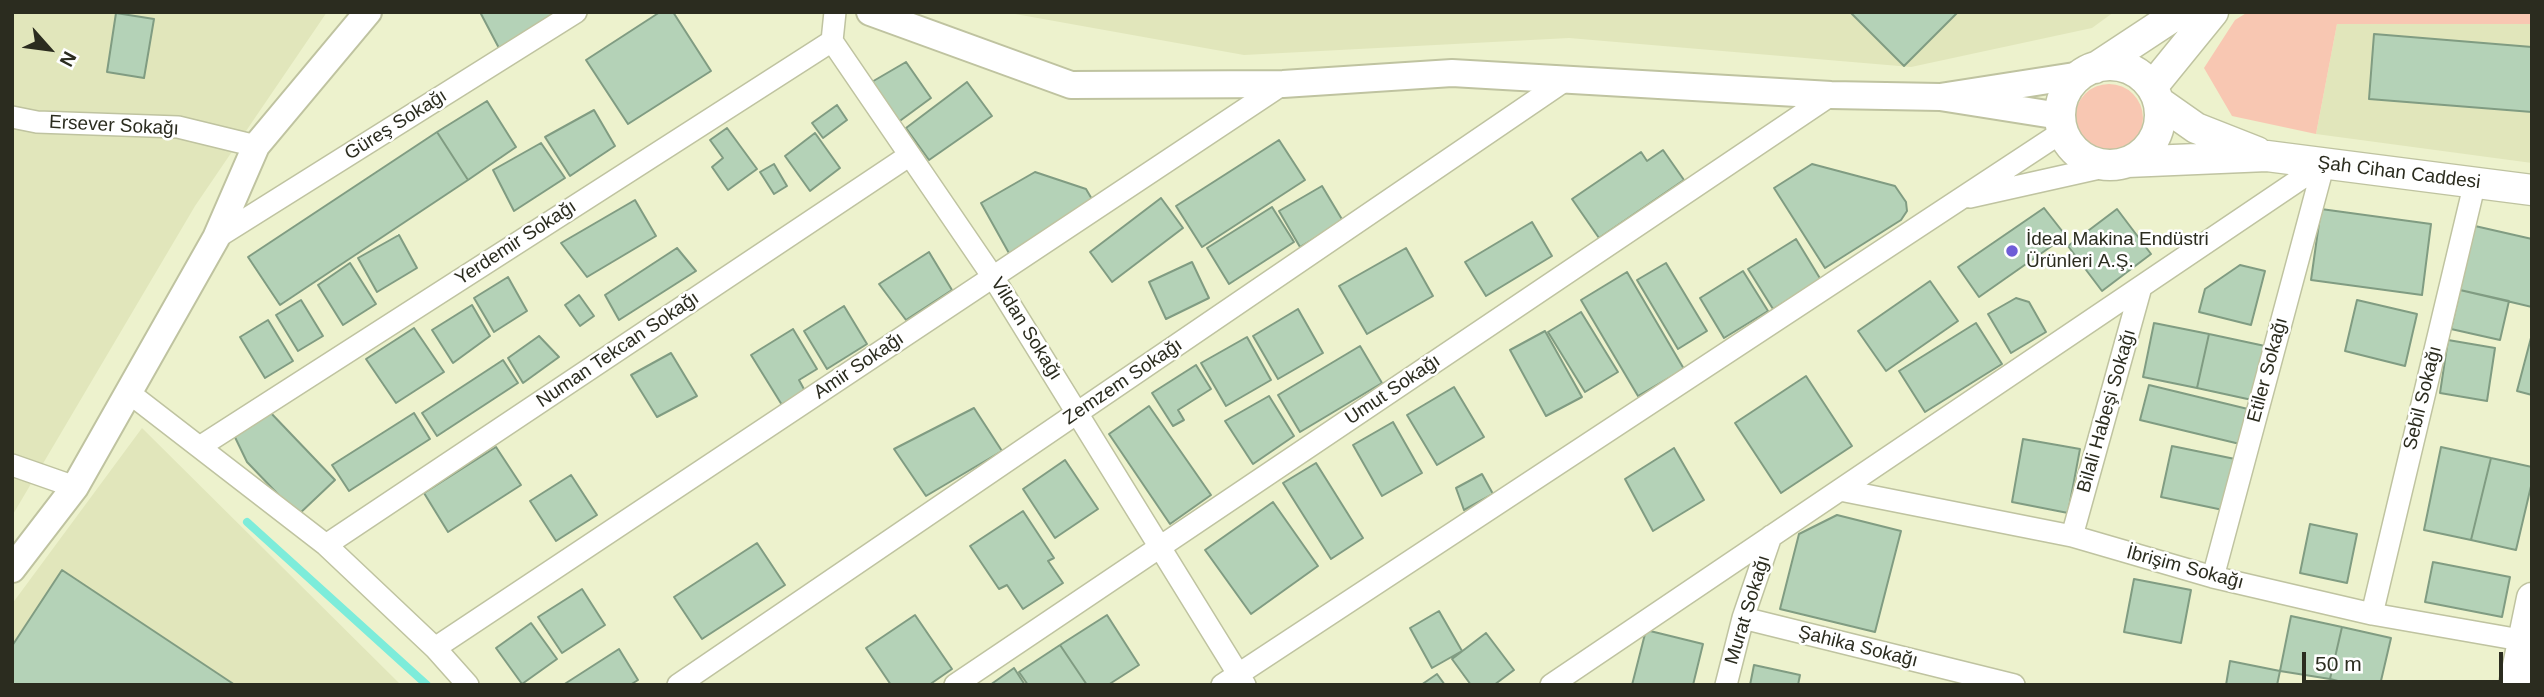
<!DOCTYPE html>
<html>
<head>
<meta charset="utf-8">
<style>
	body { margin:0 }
	#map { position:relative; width:2544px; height:697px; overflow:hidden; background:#edf2cd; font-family:Helvetica,sans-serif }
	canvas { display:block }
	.frame { position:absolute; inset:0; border:14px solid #2b2c1f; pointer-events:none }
	.north { position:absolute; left:14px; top:14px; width:70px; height:70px; -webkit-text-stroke:5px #fff; paint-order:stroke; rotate:118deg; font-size:19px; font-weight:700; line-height:28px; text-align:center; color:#2b2c1f }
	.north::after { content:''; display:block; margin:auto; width:24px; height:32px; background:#2b2c1f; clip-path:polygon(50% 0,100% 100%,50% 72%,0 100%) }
	.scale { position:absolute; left:2302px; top:652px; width:201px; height:32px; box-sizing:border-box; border:4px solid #2b2c1f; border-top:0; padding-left:9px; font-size:21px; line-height:24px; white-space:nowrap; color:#2b2c1f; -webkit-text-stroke:5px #fff; paint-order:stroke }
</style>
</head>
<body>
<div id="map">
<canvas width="2544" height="697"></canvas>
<div class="frame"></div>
<div class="north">N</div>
<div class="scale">50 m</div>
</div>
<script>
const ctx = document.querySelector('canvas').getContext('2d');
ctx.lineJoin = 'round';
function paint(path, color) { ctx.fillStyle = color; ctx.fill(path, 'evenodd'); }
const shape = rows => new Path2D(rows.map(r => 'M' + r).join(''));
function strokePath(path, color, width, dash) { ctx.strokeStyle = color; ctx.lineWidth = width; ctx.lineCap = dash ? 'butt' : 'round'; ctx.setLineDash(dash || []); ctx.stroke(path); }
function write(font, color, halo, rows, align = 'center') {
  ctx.font = font + ' Helvetica,sans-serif'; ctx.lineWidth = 5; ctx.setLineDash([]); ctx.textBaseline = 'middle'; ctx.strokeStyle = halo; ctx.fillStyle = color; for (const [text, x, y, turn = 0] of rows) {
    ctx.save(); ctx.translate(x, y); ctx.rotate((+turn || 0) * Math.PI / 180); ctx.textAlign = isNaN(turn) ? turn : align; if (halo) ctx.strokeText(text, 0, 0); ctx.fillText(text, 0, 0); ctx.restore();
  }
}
const built = shape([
	[12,12,327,12,195,206,12,516],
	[1004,12,2114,12,2092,28,1911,67,1569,38,1244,55],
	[2337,24,2532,24,2532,163,2316,134],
	[142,428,401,685,12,685,12,604]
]);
const green = shape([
	[2248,12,2532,12,2532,24,2337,24,2316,134,2232,116,2204,68,2235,20],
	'2075 118a34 34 0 1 1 68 0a34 34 0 1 1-68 0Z'
]);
const stream = shape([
	[247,522,427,685]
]);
const building = shape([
	[480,12,550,12,554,20,500,50,480,12],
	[660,12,673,12,711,71,628,124,586,60,660,12],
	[1850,12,1958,12,1904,66,1850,12],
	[116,13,154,19,144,78,107,72,116,13],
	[2374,34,2532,47,2532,112,2369,99,2374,34],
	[906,62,931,98,897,123,870,83,906,62],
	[967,82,992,116,929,160,906,128,967,82],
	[487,101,516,147,468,180,437,132,487,101],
	[837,105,847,120,823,138,812,123,837,105],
	[594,110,615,146,570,176,545,137,594,110],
	[727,128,757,169,728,190,712,167,723,158,710,140,727,128],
	[437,132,468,180,280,305,248,257,437,132],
	[815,133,840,168,810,191,785,156,815,133],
	[1279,140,1305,180,1202,247,1176,206,1279,140],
	[541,143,565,178,514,211,493,170,541,143],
	[1663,150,1684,180,1599,238,1572,199,1641,152,1647,161,1663,150],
	[774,164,787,186,774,194,760,172,774,164],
	[1812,164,1895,186,1906,202,1907,211,1901,220,1825,268,1774,188,1812,164],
	[1035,172,1086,189,1096,206,1010,255,981,203,1035,172],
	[1322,186,1343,221,1300,247,1279,211,1322,186],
	[1161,198,1183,228,1112,282,1090,252,1161,198],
	[635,200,656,236,587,277,561,243,635,200],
	[1272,207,1294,242,1229,284,1207,248,1272,207],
	[2044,208,2066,236,1979,297,1958,267,2044,208],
	[2117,209,2151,254,2102,291,2068,246,2117,209],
	[2321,209,2431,224,2422,295,2311,280,2321,209],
	[1532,222,1552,256,1486,296,1465,262,1532,222],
	[2475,226,2532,239,2532,307,2460,290,2475,226],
	[399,235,417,268,377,292,358,258,399,235],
	[1796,239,1821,280,1773,309,1748,269,1796,239],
	[677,248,696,271,619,320,605,295,677,248],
	[1406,248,1433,296,1367,334,1339,286,1406,248],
	[929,252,952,290,906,320,879,284,929,252],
	[1192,262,1209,298,1166,319,1149,282,1192,262],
	[350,263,376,304,343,325,318,285,350,263],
	[1666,263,1707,331,1678,349,1637,280,1666,263],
	[2240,265,2265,271,2251,325,2199,312,2205,289,2240,265],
	[1743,271,1768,311,1724,338,1700,298,1743,271],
	[1627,272,1684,369,1638,396,1581,300,1627,272],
	[508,277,527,311,494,332,474,298,508,277],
	[1930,281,1958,321,1886,371,1858,331,1930,281],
	[2460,290,2509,301,2500,340,2451,329,2460,290],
	[579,295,594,316,580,326,565,305,579,295],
	[2016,298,2029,302,2046,332,2011,353,1988,314,2016,298],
	[301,300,323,336,298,351,276,315,301,300],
	[2357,300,2417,314,2405,366,2345,351,2357,300],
	[472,305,490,336,453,363,432,330,472,305],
	[844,306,867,344,827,369,804,331,844,306],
	[1298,309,1323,353,1278,379,1253,336,1298,309],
	[1581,312,1618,372,1585,392,1548,332,1581,312],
	[268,320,293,361,265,378,240,337,268,320],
	[1976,323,2002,364,1925,412,1899,371,1976,323],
	[2154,323,2209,334,2197,388,2143,377,2154,323],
	[414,328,444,372,396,403,366,359,414,328],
	[793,329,817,369,799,380,805,391,782,405,751,355,793,329],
	[1545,331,1582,397,1546,416,1510,350,1545,331],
	[2209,334,2265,346,2252,400,2197,388,2209,334],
	[2532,334,2532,395,2517,391,2532,334],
	[539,336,559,357,523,383,508,358,539,336],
	[1247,337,1271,380,1226,406,1201,363,1247,337],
	[2448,340,2495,348,2487,401,2440,393,2448,340],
	[1360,346,1382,383,1300,432,1278,395,1360,346],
	[671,353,697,396,657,417,631,375,671,353],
	[503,360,518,383,437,436,422,413,503,360],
	[1196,365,1211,389,1178,410,1184,420,1173,426,1152,393,1196,365],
	[1806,376,1852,446,1781,493,1735,423,1806,376],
	[2149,385,2252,410,2244,445,2140,420,2149,385],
	[1454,387,1484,437,1437,465,1407,415,1454,387],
	[1269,396,1294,436,1253,464,1225,421,1269,396],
	[1149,406,1211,495,1170,524,1109,434,1149,406],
	[974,408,1002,451,926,496,894,449,974,408],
	[269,411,335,480,298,515,247,462,231,429,269,411],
	[414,413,430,439,349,491,332,465,414,413],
	[1393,422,1422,473,1382,496,1353,445,1393,422],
	[2023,439,2080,449,2068,513,2012,502,2023,439],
	[2172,446,2235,459,2223,510,2161,497,2172,446],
	[496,447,521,485,448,532,424,493,496,447],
	[2441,447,2491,458,2471,540,2424,530,2441,447],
	[1674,448,1704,500,1653,531,1625,479,1674,448],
	[2491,458,2532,467,2532,482,2516,550,2471,540,2491,458],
	[1065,460,1098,509,1055,538,1023,489,1065,460],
	[1316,463,1363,538,1331,559,1283,483,1316,463],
	[1482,474,1493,494,1464,510,1456,488,1482,474],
	[571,475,597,515,556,541,530,501,571,475],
	[1273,502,1318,566,1251,614,1205,550,1273,502],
	[1023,511,1054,558,1048,561,1063,583,1023,609,1007,585,999,589,970,546,1023,511],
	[1837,515,1901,531,1875,632,1780,609,1799,534,1837,515],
	[2310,524,2357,534,2347,583,2300,573,2310,524],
	[757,543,785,585,702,639,674,597,757,543],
	[2433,562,2510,577,2502,617,2425,602,2433,562],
	[62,570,235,685,12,685,12,646,62,570],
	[2134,579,2191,590,2181,643,2124,632,2134,579],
	[582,589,605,625,562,653,538,617,582,589],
	[1439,611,1462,651,1432,668,1410,628,1439,611],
	[915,615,952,669,929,685,891,685,866,648,915,615],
	[1107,615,1139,665,1108,685,1087,685,1060,645,1107,615],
	[2291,616,2342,627,2330,679,2280,671,2291,616],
	[531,623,557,659,522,684,496,648,531,623],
	[2342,627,2391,638,2380,685,2354,685,2330,679,2342,627],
	[1646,630,1703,644,1693,685,1632,685,1646,630],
	[1486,633,1514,670,1494,685,1471,685,1452,659,1486,633],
	[1060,645,1087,685,1028,685,1019,672,1060,645],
	[619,649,638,680,630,685,563,685,619,649],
	[2230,661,2280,671,2277,685,2226,685,2230,661],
	[1754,665,1800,675,1798,685,1750,685,1754,665],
	[1014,668,1025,685,990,685,1014,668],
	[1437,674,1445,685,1421,685,1437,674]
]);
const minor = shape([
	[835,12,832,41,993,277,1245,685],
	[12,117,37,122,178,127,256,146],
	[1970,197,2113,165],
	[216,238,576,12],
	[128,392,326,545,435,648,468,685],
	[201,446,832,41],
	[12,465,75,487],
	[1840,490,2072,536,2213,577,2372,614,2532,642],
	[2072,536,2141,287],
	[326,545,910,155],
	[2213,577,2324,163],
	[2372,614,2475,182],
	[1743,618,2014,685],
	[435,648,1283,84],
	[678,685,1567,79],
	[955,685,1831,95],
	[1222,685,2062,132],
	[1551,685,2324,163],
	[1726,685,1743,618,1771,536]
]);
const tertiary = shape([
	[870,12,1071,85,1283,84,1452,73,1831,95,1940,97],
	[2060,116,1940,97,2081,75],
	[12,569,75,487,216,238,256,146,368,12]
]);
const secondary = shape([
	'2060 115a50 50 0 1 1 100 0a50 50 0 1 1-100 0Z',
	[2095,68,2180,12],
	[2152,87,2213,12],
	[2159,102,2196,128,2257,152],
	[2127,162,2267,156,2532,190],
	[2514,685,2532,598]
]);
const markers = [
	[2012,251,7,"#6f5dd7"]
];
const streetNames = [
	["Güreş Sokağı",396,125,-32],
	["Ersever Sokağı",114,126,3],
	["Şah Cihan Caddesi",2399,173,7],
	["Yerdemir Sokağı",516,243,-33],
	["Vildan Sokağı",1026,329,58],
	["Numan Tekcan Sokağı",618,350,-34],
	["Amir Sokağı",859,366,-34],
	["Etiler Sokağı",2268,370,-75],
	["Zemzem Sokağı",1123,382,-34],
	["Umut Sokağı",1393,390,-34],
	["Sebil Sokağı",2423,398,-76],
	["Bilali Habeşi Sokağı",2107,411,-74],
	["İbrişim Sokağı",2185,568,15],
	["Murat Sokağı",1748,610,-73],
	["Şahika Sokağı",1858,647,14]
];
const poiNames = [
	["İdeal Makina Endüstri",2026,240],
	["Ürünleri A.Ş.",2026,262]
];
paint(built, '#e1e6bb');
paint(green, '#f8c7b2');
strokePath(stream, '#7decda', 8);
paint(building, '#b4d2b7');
strokePath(building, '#809c82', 2);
strokePath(minor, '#bfc3a0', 24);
strokePath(tertiary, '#bfc3a0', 30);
strokePath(secondary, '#bfc3a0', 33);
strokePath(minor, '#fff', 21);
strokePath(tertiary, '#fff', 26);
strokePath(secondary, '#fff', 30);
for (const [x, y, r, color] of markers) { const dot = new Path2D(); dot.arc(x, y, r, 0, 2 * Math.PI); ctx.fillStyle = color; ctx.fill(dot); strokePath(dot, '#fff', 2.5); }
write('19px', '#2b2c1f', '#fff', streetNames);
write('19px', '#2b2c1f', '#fff', poiNames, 'left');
</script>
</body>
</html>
